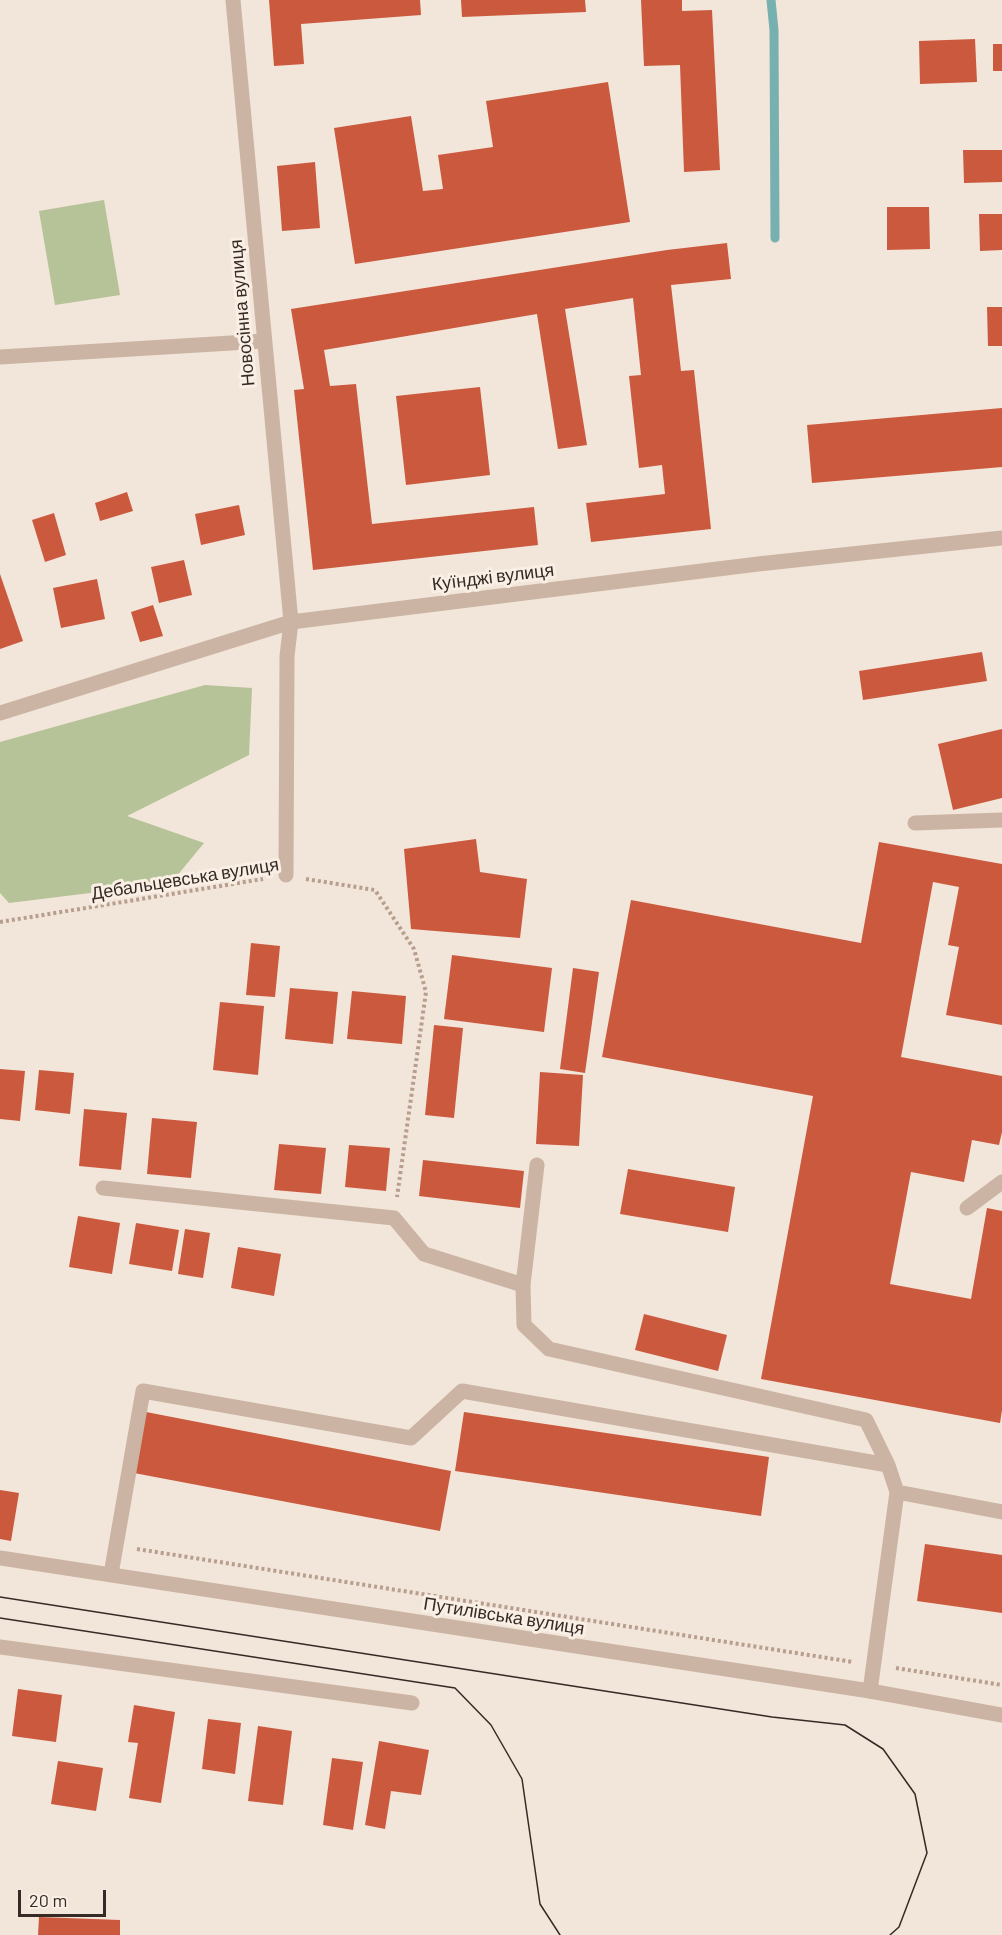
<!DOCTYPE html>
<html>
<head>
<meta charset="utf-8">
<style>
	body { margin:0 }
	#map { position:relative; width:1002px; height:1935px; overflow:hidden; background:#f2e5d9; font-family:Barlow,sans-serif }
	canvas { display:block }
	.scale { position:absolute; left:18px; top:1890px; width:88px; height:27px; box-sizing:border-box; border:3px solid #362a26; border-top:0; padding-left:8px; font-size:18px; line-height:21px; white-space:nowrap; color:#362a26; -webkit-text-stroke:4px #faefe5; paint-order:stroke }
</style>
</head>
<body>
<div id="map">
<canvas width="1002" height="1935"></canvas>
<div class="scale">20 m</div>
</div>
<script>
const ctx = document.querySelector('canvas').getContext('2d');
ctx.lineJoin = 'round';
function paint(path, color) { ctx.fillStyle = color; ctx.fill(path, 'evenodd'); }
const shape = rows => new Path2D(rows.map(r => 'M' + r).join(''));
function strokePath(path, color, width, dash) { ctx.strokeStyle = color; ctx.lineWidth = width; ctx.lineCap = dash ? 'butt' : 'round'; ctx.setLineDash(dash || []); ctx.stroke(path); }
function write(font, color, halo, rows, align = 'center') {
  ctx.font = font + ' Barlow,sans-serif'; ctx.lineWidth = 6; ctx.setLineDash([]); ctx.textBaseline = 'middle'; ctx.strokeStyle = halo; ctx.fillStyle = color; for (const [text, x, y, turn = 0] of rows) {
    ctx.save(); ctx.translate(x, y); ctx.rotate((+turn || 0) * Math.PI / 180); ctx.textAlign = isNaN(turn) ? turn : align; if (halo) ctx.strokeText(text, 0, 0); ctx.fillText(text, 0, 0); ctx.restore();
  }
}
const green = shape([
	[104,200,120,295,55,305,39,211],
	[205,685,252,688,249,755,127,816,204,843,171,883,9,903,0,893,0,742]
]);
const stream = shape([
	[771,0,774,30,775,238]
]);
const building = shape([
	[269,0,420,0,421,15,301,24,304,64,274,66],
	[461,0,585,0,586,12,462,17],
	[641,0,682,0,682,11,712,10,720,170,684,172,680,65,644,66],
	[975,39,977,82,920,84,919,41],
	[993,44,1002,44,1002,71,993,71],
	[608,82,630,222,355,264,334,128,411,116,423,191,443,189,438,155,493,147,486,101],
	[963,150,1002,150,1002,182,964,183],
	[315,162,320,228,282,231,277,166],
	[887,207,929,207,930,249,887,250],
	[979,214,1002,214,1002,250,980,251],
	[727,243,731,279,671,285,681,371,694,370,711,529,591,542,586,503,665,494,662,465,639,468,629,376,641,375,633,298,565,309,587,445,558,449,537,314,324,350,330,386,356,384,372,524,534,507,538,545,313,570,294,390,304,389,291,309,667,250],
	[987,307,1002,307,1002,346,988,346],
	[480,387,490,475,406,485,396,396],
	[1002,408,1002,467,812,483,807,425],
	[127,492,133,511,100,521,95,503],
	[239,505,245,535,201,545,195,514],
	[54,513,66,555,45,562,32,520],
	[184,560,192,595,159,603,151,567],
	[0,574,23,641,0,649],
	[97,579,105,619,61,628,53,588],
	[153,605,163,636,140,642,131,612],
	[982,652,987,681,863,700,859,671],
	[1002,729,1002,798,953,810,938,744],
	[476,839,480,872,527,879,520,938,411,929,404,849],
	[879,842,1002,864,1002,1025,946,1015,959,947,948,945,959,887,933,882,901,1057,1002,1076,1002,1132,999,1145,972,1140,964,1182,911,1172,890,1284,971,1299,987,1208,1002,1211,1002,1410,1000,1423,761,1379,813,1096,602,1057,631,900,861,943],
	[251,943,280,946,275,997,246,995],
	[452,955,552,968,544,1032,444,1019],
	[573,968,599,972,585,1073,560,1069],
	[290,988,338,992,333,1044,285,1039],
	[352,991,406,996,402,1044,347,1039],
	[220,1002,264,1006,258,1075,213,1070],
	[434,1025,463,1028,454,1118,425,1115],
	[0,1069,25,1071,20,1121,0,1119],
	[39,1070,74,1073,70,1114,35,1110],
	[540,1072,583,1075,579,1146,536,1144],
	[84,1109,127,1113,121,1170,79,1166],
	[152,1118,197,1122,191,1178,147,1174],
	[279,1144,326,1148,321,1194,274,1190],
	[349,1145,390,1148,386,1191,345,1187],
	[423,1160,524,1171,520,1208,419,1196],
	[628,1169,735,1187,728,1232,620,1214],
	[78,1216,120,1223,112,1274,69,1267],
	[136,1223,179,1230,172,1271,129,1264],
	[185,1229,210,1233,203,1278,178,1274],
	[238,1247,281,1254,274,1296,231,1288],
	[644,1314,727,1335,718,1371,635,1350],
	[146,1412,451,1471,440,1531,134,1473],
	[464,1412,769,1457,761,1516,455,1471],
	[0,1490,19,1493,11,1541,0,1539],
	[925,1544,1002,1555,1002,1613,917,1601],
	[18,1689,62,1695,56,1742,12,1736],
	[134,1705,175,1712,161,1803,129,1798,138,1743,128,1742],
	[208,1719,241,1723,235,1774,202,1769],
	[258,1726,292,1731,283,1805,248,1801],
	[379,1741,429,1750,421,1795,391,1791,385,1829,365,1825],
	[332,1758,363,1762,353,1830,323,1825],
	[58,1761,103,1768,96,1811,51,1804],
	[39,1917,120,1920,120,1935,38,1935]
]);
const path = shape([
	[306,879,375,890,414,949,426,992,397,1197],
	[0,922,263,879],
	[137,1549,853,1662],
	[896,1668,1002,1685]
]);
const service = shape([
	[0,357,264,341],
	[915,823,1002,820],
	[286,875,287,656,291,622],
	[103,1188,394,1218,424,1254,523,1285,524,1325,549,1349,866,1420,888,1465,897,1492,870,1691],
	[967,1208,1002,1182],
	[523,1285,537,1165],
	[897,1492,1002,1512],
	[111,1574,143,1391,411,1438,462,1391,888,1465]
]);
const minor = shape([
	[233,0,291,622],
	[0,713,291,622,758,564,1002,538],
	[0,1558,870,1691,1002,1715],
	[0,1647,412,1703]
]);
const tram = shape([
	[0,1597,772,1717,845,1725,883,1749,915,1794,927,1853,899,1927,890,1935],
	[0,1618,455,1688,491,1725,522,1779,540,1904,560,1935]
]);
const streetNames = [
	["Новосінна вулиця",242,313,-95],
	["Куїнджі вулиця",493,577,-7],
	["Дебальцевська вулиця",185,879,-9],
	["Путилівська вулиця",504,1616,9]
];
paint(green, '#b6c298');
strokePath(stream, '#76b1b0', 9);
paint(building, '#cb593e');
strokePath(path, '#b79e8e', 4, [3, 3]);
strokePath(service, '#cbb4a4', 15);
strokePath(minor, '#cbb4a4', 15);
strokePath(tram, '#362a26', 1.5);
write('18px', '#362a26', '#faefe5', streetNames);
</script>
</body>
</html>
